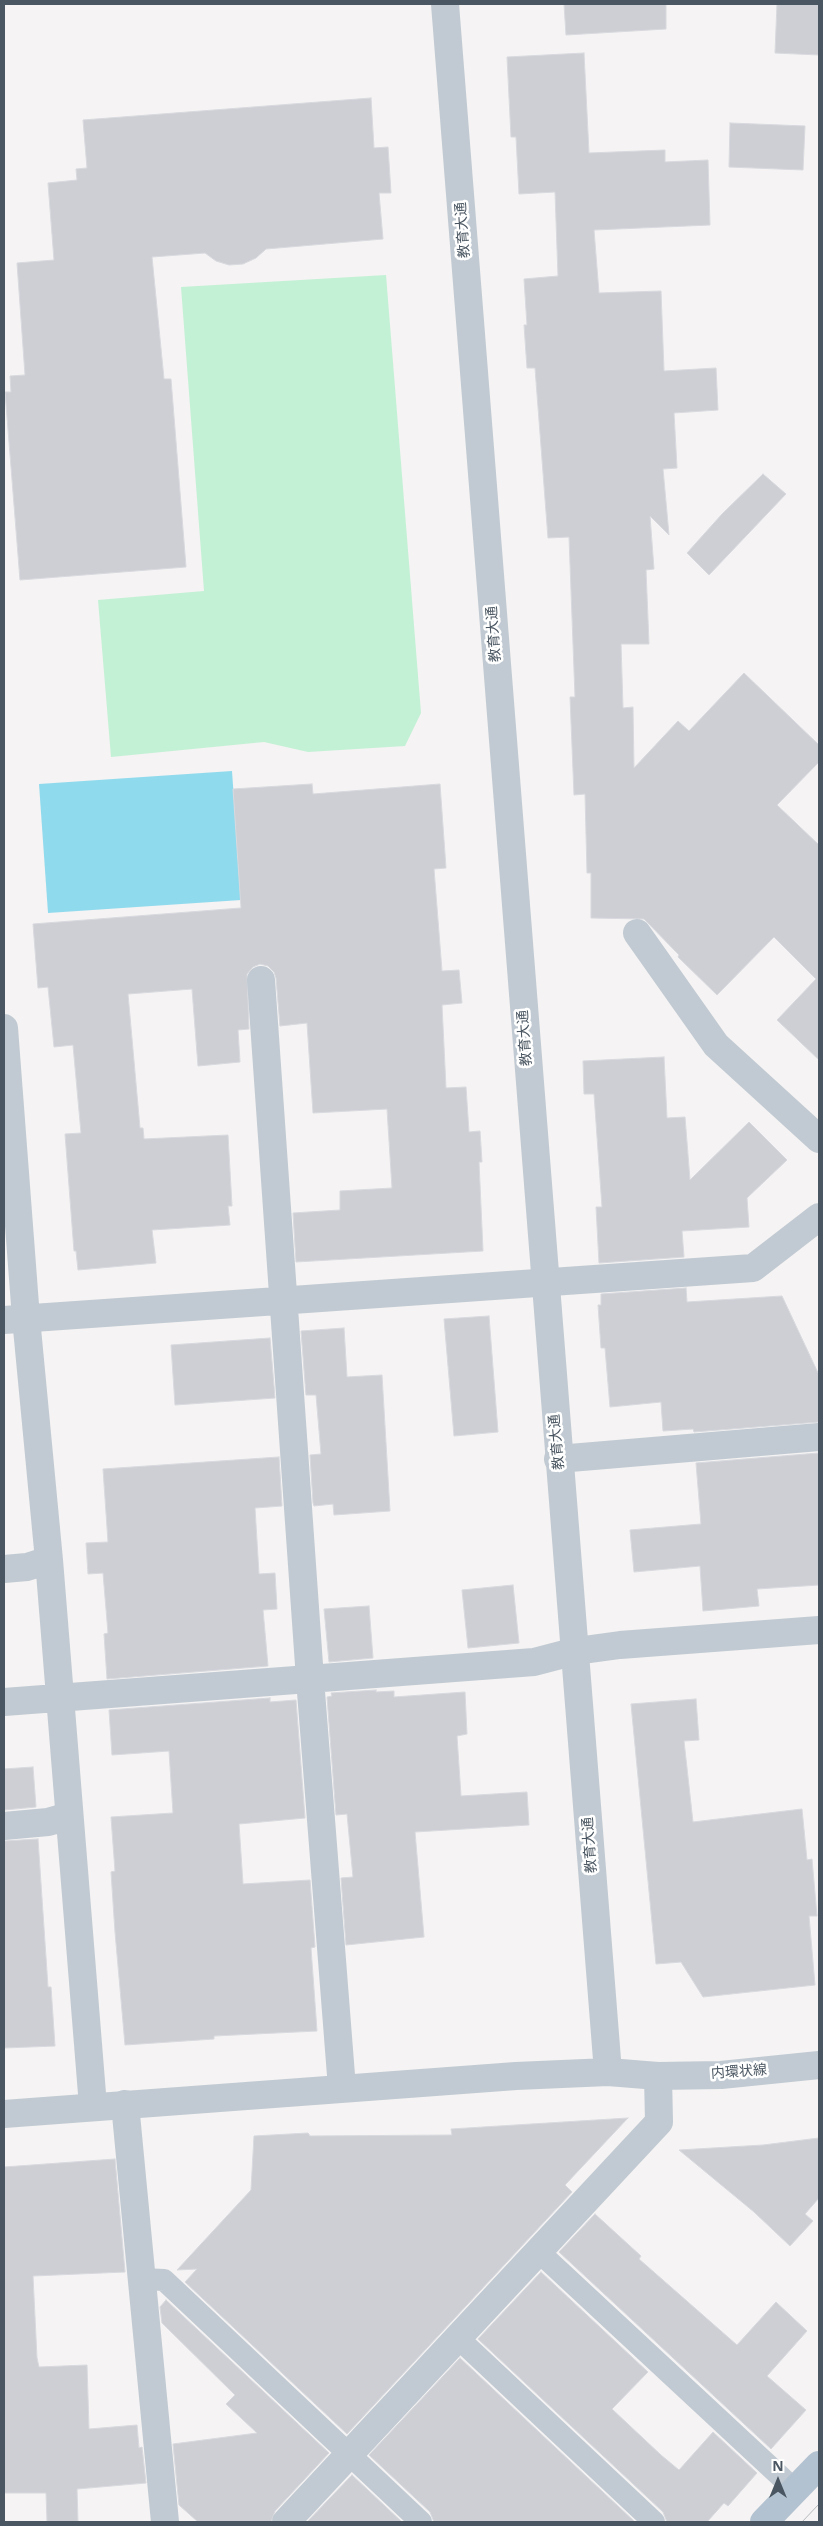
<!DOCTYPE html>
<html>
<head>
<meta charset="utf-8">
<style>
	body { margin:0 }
	#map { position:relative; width:823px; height:2526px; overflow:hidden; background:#f5f3f3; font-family:"Open Sans",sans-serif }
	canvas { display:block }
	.frame { position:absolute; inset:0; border:5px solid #4a5661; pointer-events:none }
	.north { position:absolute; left:753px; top:2456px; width:50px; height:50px; -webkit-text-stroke:4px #fff; paint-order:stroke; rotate:0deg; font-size:14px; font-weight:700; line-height:20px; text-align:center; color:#4a5661 }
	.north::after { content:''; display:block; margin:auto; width:18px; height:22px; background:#4a5661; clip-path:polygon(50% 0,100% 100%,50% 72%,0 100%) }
</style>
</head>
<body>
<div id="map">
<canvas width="823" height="2526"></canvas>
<div class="frame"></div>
<div class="north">N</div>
</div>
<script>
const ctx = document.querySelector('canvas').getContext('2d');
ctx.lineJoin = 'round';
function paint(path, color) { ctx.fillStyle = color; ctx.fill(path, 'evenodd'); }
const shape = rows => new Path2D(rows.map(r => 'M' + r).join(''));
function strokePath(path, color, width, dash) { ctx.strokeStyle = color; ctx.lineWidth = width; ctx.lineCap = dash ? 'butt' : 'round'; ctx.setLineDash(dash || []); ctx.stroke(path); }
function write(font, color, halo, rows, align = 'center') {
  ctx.font = font + ' "Open Sans","Noto Sans JP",sans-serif'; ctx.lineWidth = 5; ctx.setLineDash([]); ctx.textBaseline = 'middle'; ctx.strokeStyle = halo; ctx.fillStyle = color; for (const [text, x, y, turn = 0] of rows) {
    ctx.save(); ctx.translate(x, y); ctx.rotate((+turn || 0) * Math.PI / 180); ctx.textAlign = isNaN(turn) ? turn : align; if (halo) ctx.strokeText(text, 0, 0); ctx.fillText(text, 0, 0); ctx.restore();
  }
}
const green = shape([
	[386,275,421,713,405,746,308,752,264,742,111,757,98,600,204,591,181,287]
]);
const water = shape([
	[232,771,241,900,48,913,39,784]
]);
const building = shape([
	[564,4,666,4,666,29,566,35,564,4],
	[777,4,819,4,819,55,775,53,777,4],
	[584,53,589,153,665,150,665,162,708,160,710,225,594,230,599,293,661,291,664,371,716,368,718,410,674,413,677,468,663,469,669,535,650,516,654,569,646,570,649,644,621,644,623,708,633,707,634,768,678,721,689,731,744,673,819,745,819,762,777,805,819,845,819,1060,777,1020,816,979,774,937,717,995,678,957,679,955,644,919,591,918,591,873,587,873,585,794,574,795,570,697,575,697,569,537,548,538,535,368,527,368,524,325,527,325,524,279,558,276,555,192,519,194,516,137,511,137,507,57,584,53],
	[371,98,374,148,388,147,391,193,379,193,383,239,266,249,256,258,243,264,229,265,216,261,205,253,152,257,164,379,171,379,186,567,20,580,5,392,11,392,10,376,25,375,17,263,54,260,48,183,77,180,76,169,87,168,83,120,371,98],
	[730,123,805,126,803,170,729,167,730,123],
	[763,474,786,494,709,575,687,553,722,514,763,474],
	[312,784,313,794,440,784,446,868,434,869,442,971,459,970,462,1003,442,1005,446,1088,466,1087,469,1132,480,1131,482,1162,479,1162,483,1251,296,1262,293,1213,340,1210,340,1191,392,1188,387,1109,313,1113,307,1023,280,1026,276,978,274,972,268,966,260,964,253,967,247,974,249,1029,238,1030,240,1062,198,1066,192,989,128,994,140,1128,143,1128,144,1139,228,1135,232,1206,228,1206,230,1225,152,1230,156,1263,78,1270,76,1251,74,1251,65,1134,81,1133,73,1045,54,1047,48,987,38,988,33,924,241,908,233,789,312,784],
	[664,1057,667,1118,685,1117,690,1180,749,1122,787,1160,747,1198,749,1227,682,1231,684,1257,599,1263,596,1207,602,1207,594,1094,584,1094,583,1061,664,1057],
	[686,1288,687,1302,782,1296,819,1375,819,1422,694,1432,693,1429,663,1431,661,1402,610,1407,605,1348,601,1348,598,1305,601,1305,601,1294,686,1288],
	[489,1316,498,1432,454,1436,444,1319,489,1316],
	[344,1328,347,1377,382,1375,390,1511,334,1515,333,1504,314,1506,313,1503,310,1455,321,1454,316,1395,306,1395,301,1331,344,1328],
	[270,1338,275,1398,175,1405,171,1345,270,1338],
	[819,1453,819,1585,757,1589,759,1606,703,1611,700,1566,634,1572,630,1530,701,1524,696,1463,819,1453],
	[279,1457,282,1506,255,1508,259,1574,275,1573,277,1609,263,1610,268,1666,107,1679,104,1634,108,1633,103,1573,88,1574,86,1543,108,1542,103,1469,279,1457],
	[513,1585,519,1643,468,1648,462,1590,513,1585],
	[369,1606,373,1658,329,1662,324,1609,369,1606],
	[376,1690,376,1692,394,1691,394,1697,465,1692,467,1734,457,1736,461,1796,527,1792,529,1825,415,1832,424,1937,346,1945,341,1878,353,1877,347,1814,336,1815,327,1697,332,1696,331,1693,376,1690],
	[270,1698,270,1702,296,1700,305,1818,239,1824,243,1884,310,1880,315,1947,311,1948,317,2031,214,2036,214,2039,125,2045,115,1932,111,1872,115,1871,111,1817,173,1813,169,1751,112,1755,109,1710,270,1698],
	[696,1699,699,1740,684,1741,693,1822,802,1809,807,1860,812,1859,817,1916,809,1916,815,1985,703,1997,681,1962,656,1964,631,1704,696,1699],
	[33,1767,36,1807,4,1810,4,1769,33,1767],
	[38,1839,48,1987,51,1987,55,2046,4,2048,4,1841,38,1839],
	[628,2118,565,2185,572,2192,347,2434,185,2282,197,2269,177,2270,251,2190,254,2136,308,2133,310,2136,452,2135,451,2129,628,2118],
	[819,2138,819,2198,805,2214,813,2221,790,2246,754,2212,679,2150,763,2145,819,2138],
	[115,2159,125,2272,33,2276,37,2358,39,2367,87,2365,89,2429,137,2425,139,2448,142,2447,146,2483,77,2489,78,2522,47,2522,46,2493,4,2493,4,2167,115,2159],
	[595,2214,641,2256,639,2259,737,2345,776,2302,807,2331,767,2376,806,2410,771,2449,559,2252,595,2214],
	[541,2272,648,2372,612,2409,661,2455,679,2470,713,2432,757,2473,728,2506,724,2503,707,2522,667,2522,663,2512,478,2339,541,2272],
	[166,2300,329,2453,275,2511,271,2522,198,2522,179,2505,173,2444,257,2433,226,2404,235,2395,162,2323,160,2307,166,2300],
	[460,2358,635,2522,434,2522,430,2512,369,2455,460,2358],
	[352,2475,402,2522,307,2522,352,2475]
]);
const service = shape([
	[539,2252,795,2490],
	[141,2279,164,2280,421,2522],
	[458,2338,654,2522]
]);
const minor = shape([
	[637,933,716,1045,819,1139],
	[261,980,310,1679,342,2088],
	[4,1028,26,1318,49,1560,93,2106],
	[4,1320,753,1268,819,1217],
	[558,1459,819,1437],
	[4,1569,27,1567,49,1560],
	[4,1702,534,1662,576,1651,620,1645,819,1630],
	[4,1826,48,1822,69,1816],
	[125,2104,165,2522],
	[286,2522,659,2122,658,2076]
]);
const tertiary = shape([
	[445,4,608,2072],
	[4,2114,516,2076,608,2072,658,2076,721,2075,819,2065]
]);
const primary = shape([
	[764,2522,819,2465]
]);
const tram = shape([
	[802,2522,819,2504]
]);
const streetNames = [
	["教育大通",463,230,-94],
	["教育大通",494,634,-94],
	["教育大通",525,1038,-94],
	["教育大通",557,1442,-95],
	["教育大通",590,1845,-94],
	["内環状線",739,2072,-4]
];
paint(green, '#c3f1d5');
paint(water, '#90daee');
paint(building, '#cdcfd5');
strokePath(building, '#d7d9de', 1);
strokePath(service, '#c1cad2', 22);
strokePath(minor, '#c1cad2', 28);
strokePath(tertiary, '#c1cad2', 28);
strokePath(primary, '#b3c2d1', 28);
strokePath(tram, '#b5b8bd', 1);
write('14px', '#4a5661', '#fff', streetNames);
</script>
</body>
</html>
